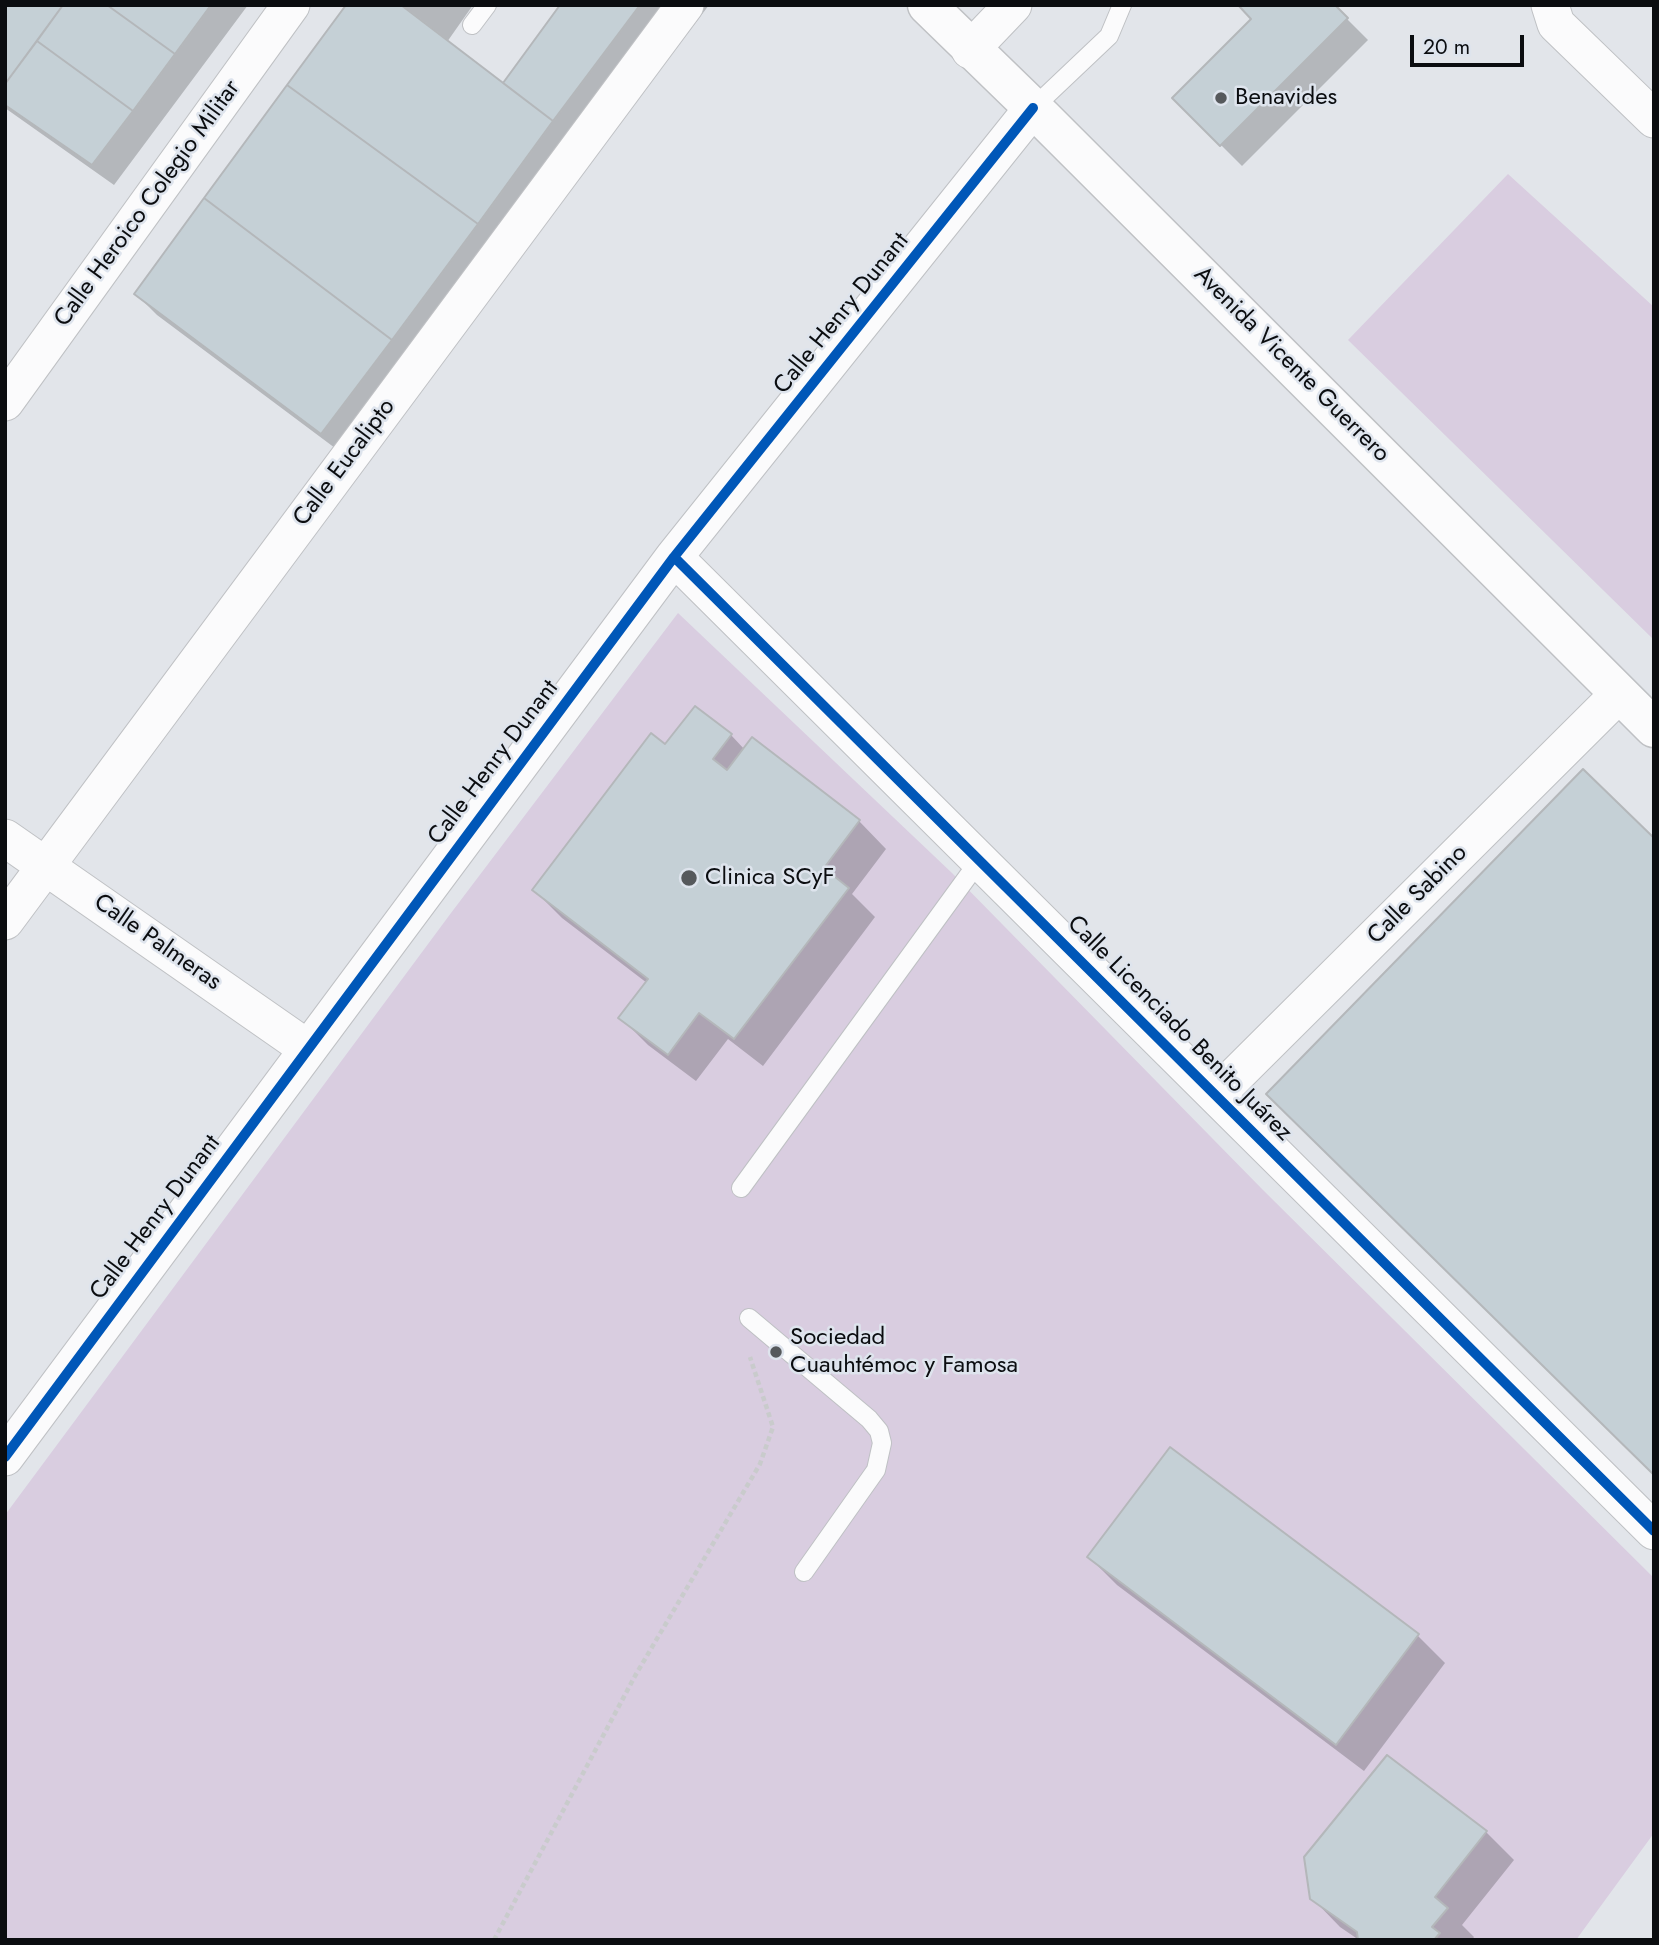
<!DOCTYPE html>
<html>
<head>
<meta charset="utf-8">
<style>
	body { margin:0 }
	#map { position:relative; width:1659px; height:1945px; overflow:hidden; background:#e2e5ea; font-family:Jost,sans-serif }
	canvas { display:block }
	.frame { position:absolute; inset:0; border:7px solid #0b0d10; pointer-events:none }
	.scale { position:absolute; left:1410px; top:35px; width:114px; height:32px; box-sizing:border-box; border:4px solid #0b0d10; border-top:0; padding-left:9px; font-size:21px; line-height:24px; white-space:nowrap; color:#0b0d10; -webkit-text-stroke:5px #dee4ed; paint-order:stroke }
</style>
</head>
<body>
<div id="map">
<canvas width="1659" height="1945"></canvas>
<div class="frame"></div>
<div class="scale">20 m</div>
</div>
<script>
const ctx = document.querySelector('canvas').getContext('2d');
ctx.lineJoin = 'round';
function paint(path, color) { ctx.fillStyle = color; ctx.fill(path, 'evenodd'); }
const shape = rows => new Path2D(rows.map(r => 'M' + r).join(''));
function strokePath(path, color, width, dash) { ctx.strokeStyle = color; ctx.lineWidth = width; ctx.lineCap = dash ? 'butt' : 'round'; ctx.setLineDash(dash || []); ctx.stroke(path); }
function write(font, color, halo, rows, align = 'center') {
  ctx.font = font + ' Jost,sans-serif'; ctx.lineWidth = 5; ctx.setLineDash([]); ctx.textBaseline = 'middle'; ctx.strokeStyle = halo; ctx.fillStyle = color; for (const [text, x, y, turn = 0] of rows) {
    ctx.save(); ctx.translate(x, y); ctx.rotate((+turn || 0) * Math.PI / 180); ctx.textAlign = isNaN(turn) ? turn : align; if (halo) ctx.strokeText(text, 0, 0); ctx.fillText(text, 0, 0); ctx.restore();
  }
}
const green = shape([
	[1508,174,1654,307,1654,640,1348,340],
	[678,613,952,873,1263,1190,1654,1578,1654,1833,1576,1940,5,1940,5,1515,451,913]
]);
const shadow = shape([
	[5,5,248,5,114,185,5,108],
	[348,5,473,5,447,42,504,86,562,5,709,5,593,159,343,454,157,315,136,294],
	[1333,5,1368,40,1242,166,1175,99],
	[731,735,745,750,859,821,886,849,852,894,875,917,763,1066,728,1039,696,1081,648,1045,621,1018,647,983,562,918,534,890,666,747],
	[1089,1557,1418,1636,1445,1663,1364,1771,1117,1585],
	[1387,1758,1486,1832,1514,1860,1462,1925,1474,1937,1472,1940,1359,1940,1340,1927,1312,1898]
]);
const building = shape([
	[5,5,63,5,5,84,5,5],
	[63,5,107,5,175,54,133,111,37,41,63,5],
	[107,5,211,5,175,54,107,5],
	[346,5,401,5,553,121,478,224,287,85,346,5],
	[560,5,640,5,553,121,503,83,560,5],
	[1238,5,1335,5,1348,18,1220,146,1172,98,1251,19,1238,5],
	[37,41,133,111,92,165,5,105,5,84,37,41],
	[287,85,478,224,392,340,204,198,287,85],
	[204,198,392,340,321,434,134,294,204,198],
	[695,706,732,734,713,759,727,770,752,737,860,820,824,868,849,888,734,1039,699,1013,668,1055,618,1018,648,979,532,890,651,733,665,744,695,706],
	[1583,769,1654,838,1654,1475,1266,1094,1583,769],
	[1170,1447,1419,1634,1336,1745,1087,1557,1170,1447],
	[1387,1755,1487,1831,1435,1897,1448,1908,1432,1927,1440,1933,1434,1940,1358,1940,1357,1932,1310,1899,1304,1857,1387,1755]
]);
const path = shape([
	[494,1940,635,1676,760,1464,773,1427,750,1357]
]);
const service = shape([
	[472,25,487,5],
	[1033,108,1109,36,1122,5],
	[741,1188,979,861],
	[749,1318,869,1419,879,1431,882,1443,876,1470,804,1572]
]);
const minor = shape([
	[1550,5,1556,24,1654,119],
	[970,50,1013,5],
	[5,402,291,5],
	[674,557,1654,1531],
	[5,838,308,1049],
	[5,921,685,5],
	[1216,1095,1619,694],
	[5,1457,674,557,1033,108]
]);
const secondary = shape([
	[927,5,1033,108,1654,728]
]);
const cycleway = shape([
	[674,557,1654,1531],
	[5,1457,674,557,1033,108]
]);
const markers = [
	[1221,98,7,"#56595c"],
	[689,878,9,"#56595c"],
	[776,1352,7,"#56595c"]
];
const poiNames = [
	["Benavides",1235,98],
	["Clinica SCyF",705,878],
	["Sociedad",790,1338],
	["Cuauhtémoc y Famosa",790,1366]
];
const streetNames = [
	["Calle Heroico Colegio Militar",148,204,-54],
	["Calle Henry Dunant",842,314,-51],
	["Avenida Vicente Guerrero",1291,365,45],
	["Calle Eucalipto",345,463,-53],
	["Calle Henry Dunant",494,763,-53],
	["Calle Sabino",1418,895,-45],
	["Calle Palmeras",157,943,35],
	["Calle Licenciado Benito Juárez",1179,1029,45],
	["Calle Henry Dunant",156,1218,-53]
];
paint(green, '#d9cde0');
paint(shadow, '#0003');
paint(building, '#c5d0d6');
strokePath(building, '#b4b7ba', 2);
strokePath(service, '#bfc1c4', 20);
strokePath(minor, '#bfc1c4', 39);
strokePath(secondary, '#bfc1c4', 41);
strokePath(path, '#c9cbcc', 4.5, [5, 3.5]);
strokePath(service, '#fbfbfc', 18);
strokePath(minor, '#fbfbfc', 37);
strokePath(secondary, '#fbfbfc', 38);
strokePath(cycleway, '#0057b8', 10);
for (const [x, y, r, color] of markers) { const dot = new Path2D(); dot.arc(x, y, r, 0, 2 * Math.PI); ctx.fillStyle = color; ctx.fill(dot); strokePath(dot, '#dee4ed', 2.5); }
write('24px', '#0b0d10', '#dee4ed', poiNames, 'left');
write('24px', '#0b0d10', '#dee4ed', streetNames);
</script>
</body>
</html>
